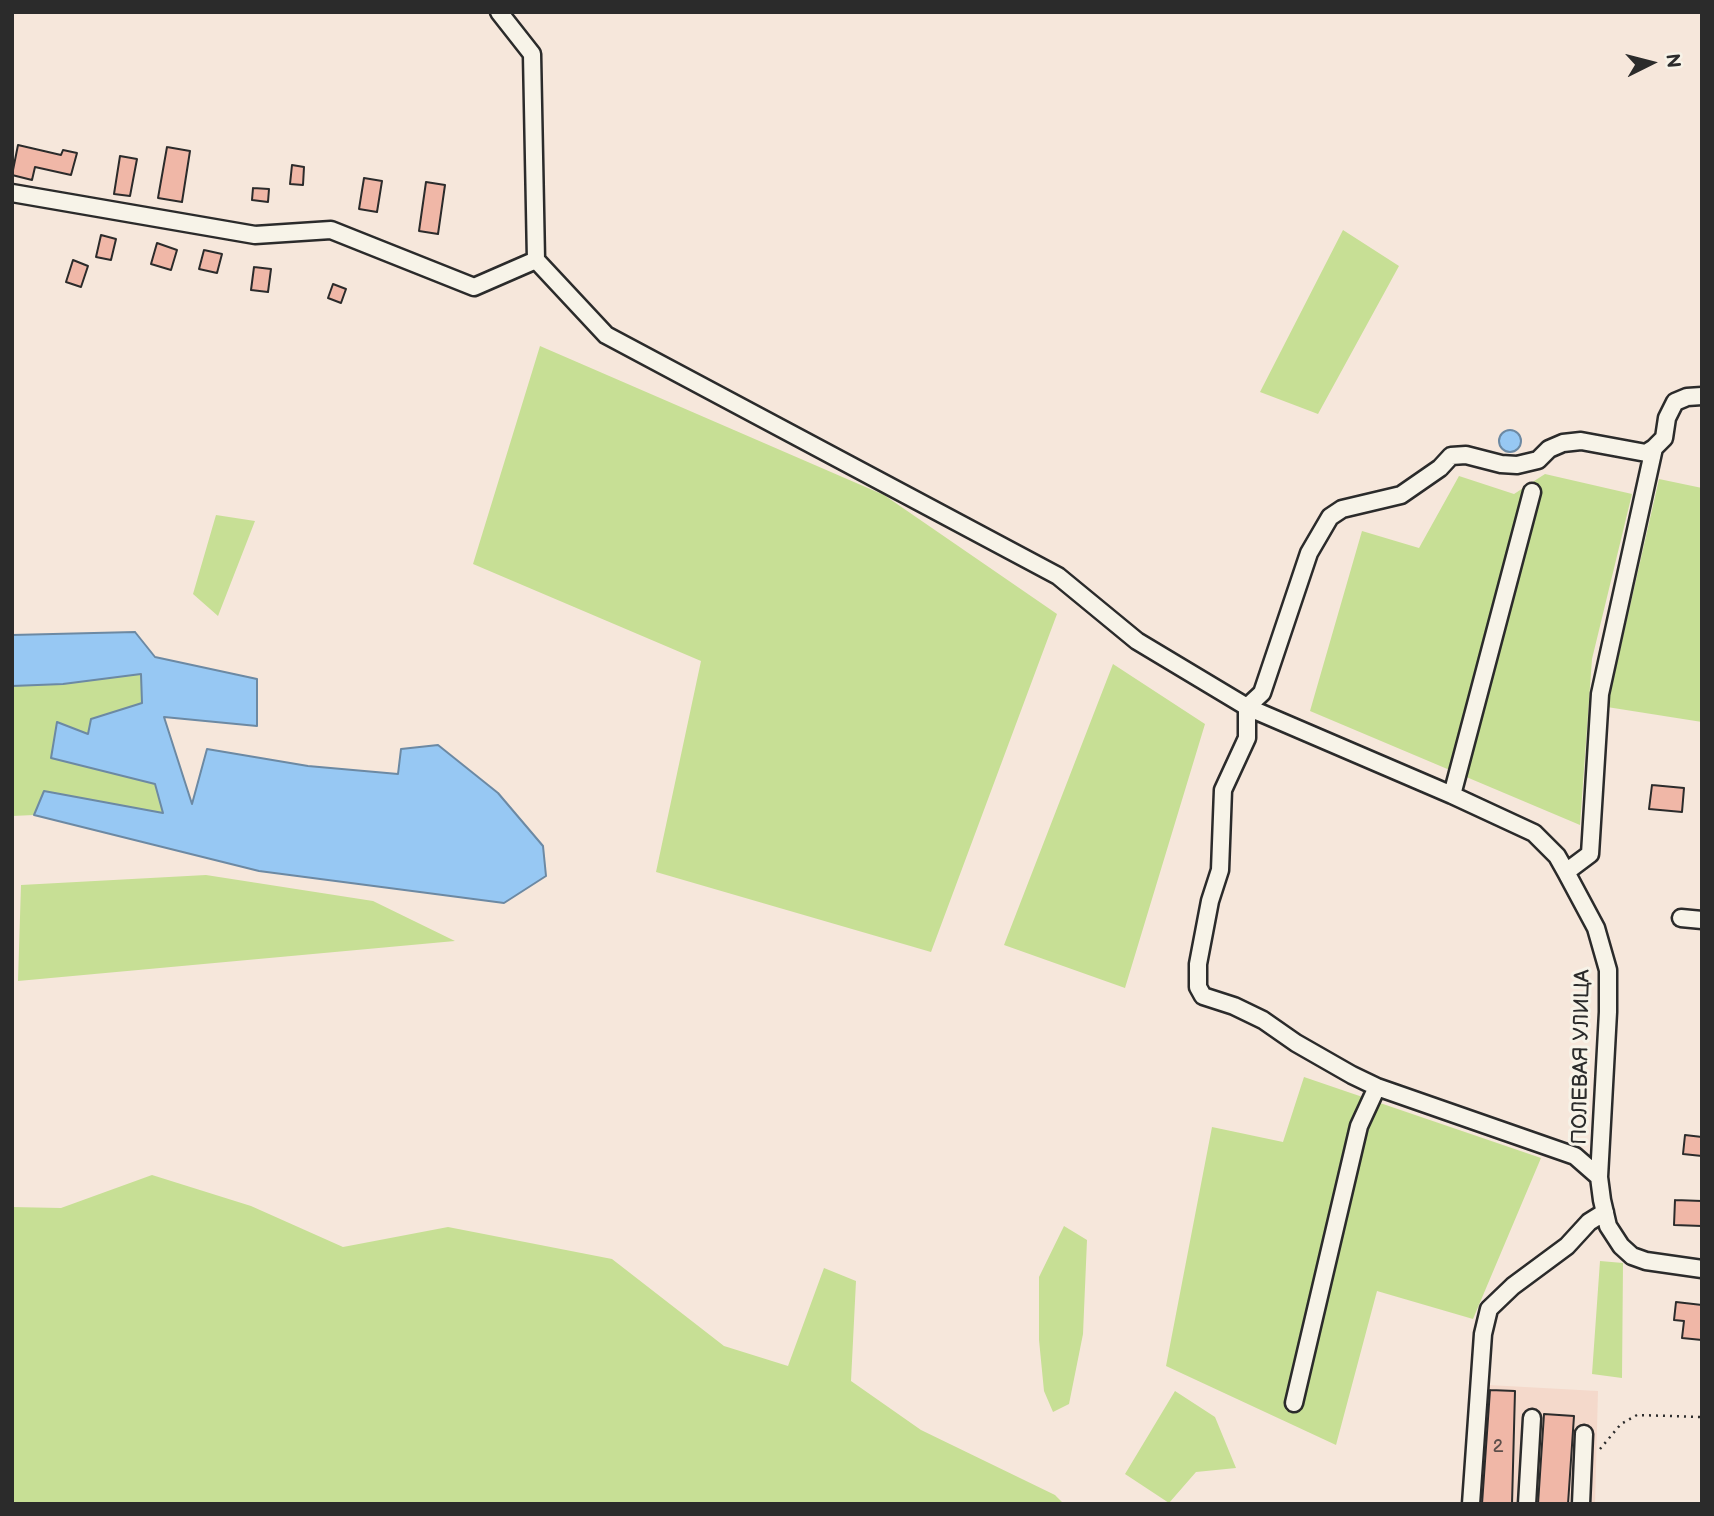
<!DOCTYPE html>
<html>
<head>
<meta charset="utf-8">
<style>
	body { margin:0 }
	#map { position:relative; width:1714px; height:1516px; overflow:hidden; background:#f6e7db; font-family:"Balsamiq Sans",sans-serif }
	canvas { display:block }
	.frame { position:absolute; inset:0; border:14px solid #2b2b2b; pointer-events:none }
	.north { position:absolute; left:1616px; top:28px; width:70px; height:70px; -webkit-text-stroke:5px #f7f3e8; paint-order:stroke; rotate:84deg; font-size:19px; font-weight:700; line-height:28px; text-align:center; color:#2b2b2b }
	.north::after { content:''; display:block; margin:auto; width:24px; height:32px; background:#2b2b2b; clip-path:polygon(50% 0,100% 100%,50% 72%,0 100%) }
</style>
</head>
<body>
<div id="map">
<canvas width="1714" height="1516"></canvas>
<div class="frame"></div>
<div class="north">N</div>
</div>
<script>
const ctx = document.querySelector('canvas').getContext('2d');
ctx.lineJoin = 'round';
function paint(path, color) { ctx.fillStyle = color; ctx.fill(path, 'evenodd'); }
const shape = rows => new Path2D(rows.map(r => 'M' + r).join(''));
function strokePath(path, color, width, dash) { ctx.strokeStyle = color; ctx.lineWidth = width; ctx.lineCap = dash ? 'butt' : 'round'; ctx.setLineDash(dash || []); ctx.stroke(path); }
function write(font, color, halo, rows, align = 'center') {
  ctx.font = font + ' "Balsamiq Sans",sans-serif'; ctx.lineWidth = 6; ctx.setLineDash([]); ctx.textBaseline = 'middle'; ctx.strokeStyle = halo; ctx.fillStyle = color; for (const [text, x, y, turn = 0] of rows) {
    ctx.save(); ctx.translate(x, y); ctx.rotate((+turn || 0) * Math.PI / 180); ctx.textAlign = isNaN(turn) ? turn : align; if (halo) ctx.strokeText(text, 0, 0); ctx.fillText(text, 0, 0); ctx.restore();
  }
}
const built = shape([
	[1470,1384,1598,1391,1595,1504,1464,1504]
]);
const green = shape([
	[1343,230,1399,266,1318,414,1260,392],
	[540,346,884,495,1057,614,931,952,656,872,701,661,473,564],
	[1545,474,1632,494,1592,659,1580,825,1310,711,1362,531,1419,548,1459,476,1514,494],
	[1659,479,1702,488,1702,722,1607,707],
	[216,515,255,521,218,616,193,594],
	[1113,664,1205,724,1125,988,1004,945],
	[142,674,142,703,92,719,156,784,164,814,45,791,34,815,12,816,12,686,63,684],
	[206,875,373,901,455,941,18,981,21,885],
	[1304,1077,1541,1158,1473,1319,1377,1291,1336,1445,1166,1366,1212,1127,1283,1142],
	[152,1175,251,1206,343,1247,448,1227,612,1259,724,1346,788,1366,824,1268,856,1281,851,1381,921,1430,1055,1495,1064,1504,12,1504,12,1207,61,1208],
	[1064,1226,1087,1240,1083,1334,1069,1404,1053,1412,1044,1391,1039,1340,1039,1277],
	[1600,1261,1623,1263,1622,1378,1592,1374],
	[1175,1391,1215,1417,1236,1468,1196,1472,1169,1503,1125,1474]
]);
const water = shape([
	'1499 441a11 11 0 1 1 22 0a11 11 0 1 1-22 0Z',
	[135,632,155,657,257,679,257,726,164,717,192,804,207,749,308,766,398,774,401,749,438,745,498,793,543,846,546,876,504,903,259,871,34,815,44,791,163,813,155,784,51,758,57,722,88,734,91,719,142,703,141,674,63,684,12,686,12,635,135,632]
]);
const building = shape([
	[18,145,61,155,63,150,77,153,71,175,35,167,32,180,12,175,18,145],
	[167,147,190,151,182,202,158,198,167,147],
	[120,156,137,159,130,196,114,194,120,156],
	[292,165,304,167,303,185,290,184,292,165],
	[364,178,382,181,377,212,359,209,364,178],
	[426,182,445,185,438,234,419,231,426,182],
	[253,188,269,189,268,202,252,200,253,188],
	[101,235,116,239,111,260,96,257,101,235],
	[157,243,177,250,171,270,151,264,157,243],
	[204,250,222,254,217,273,199,269,204,250],
	[73,260,88,266,81,287,66,282,73,260],
	[254,267,271,269,268,292,251,290,254,267],
	[333,284,346,289,341,303,328,298,333,284],
	[1652,785,1684,788,1682,812,1649,809,1652,785],
	[1685,1135,1702,1137,1702,1156,1683,1154,1685,1135],
	[1675,1200,1702,1201,1702,1226,1674,1225,1675,1200],
	[1676,1302,1702,1305,1702,1340,1682,1338,1684,1321,1674,1320,1676,1302],
	[1490,1390,1515,1391,1512,1504,1482,1504,1490,1390],
	[1544,1414,1574,1416,1568,1504,1538,1504,1544,1414]
]);
const path = shape([
	[1600,1449,1621,1424,1637,1415,1702,1417]
]);
const minor = shape([
	[499,12,532,54,536,260],
	[12,193,255,235,331,230,474,287,536,260,606,335,1058,576,1137,641,1247,707,1452,795,1534,833,1557,856,1566,872,1596,928,1608,970,1608,1012,1599,1177,1602,1200,1608,1226,1621,1246,1632,1256,1646,1261,1702,1269],
	[1452,795,1532,492],
	[1566,872,1590,854,1600,694,1654,448],
	[1681,918,1702,920],
	[1599,1177,1575,1156,1377,1087,1352,1075,1296,1043,1263,1020,1234,1006,1203,996,1198,987,1198,964,1210,901,1220,870,1223,790,1247,738,1247,707,1262,693,1309,553,1330,517,1342,509,1401,495,1440,468,1451,456,1466,455,1501,464,1517,465,1538,460,1549,449,1563,443,1581,441,1646,453,1654,448,1664,438,1667,418,1675,402,1687,397,1702,396],
	[1294,1403,1359,1126,1377,1087],
	[1471,1504,1483,1334,1489,1309,1513,1286,1567,1246,1589,1222,1605,1212],
	[1527,1504,1532,1418],
	[1581,1504,1584,1434]
]);
const numberNames = [
	["2",1498,1447]
];
const streetNames = [
	["ПОЛЕВАЯ УЛИЦА",1582,1057,-89]
];
paint(built, '#f4d9cb');
paint(green, '#c7df95');
paint(water, '#97c8f3');
strokePath(water, '#6c89a3', 2);
paint(building, '#f0b7a7');
strokePath(building, '#2b2b2b', 2);
strokePath(minor, '#2b2b2b', 21);
strokePath(path, '#2b2b2b', 2.5, [2, 5]);
strokePath(minor, '#f7f3e8', 16);
write('18px', '#5c4e4a', null, numberNames);
write('21px', '#2b2b2b', '#f7f3e8', streetNames);
</script>
</body>
</html>
